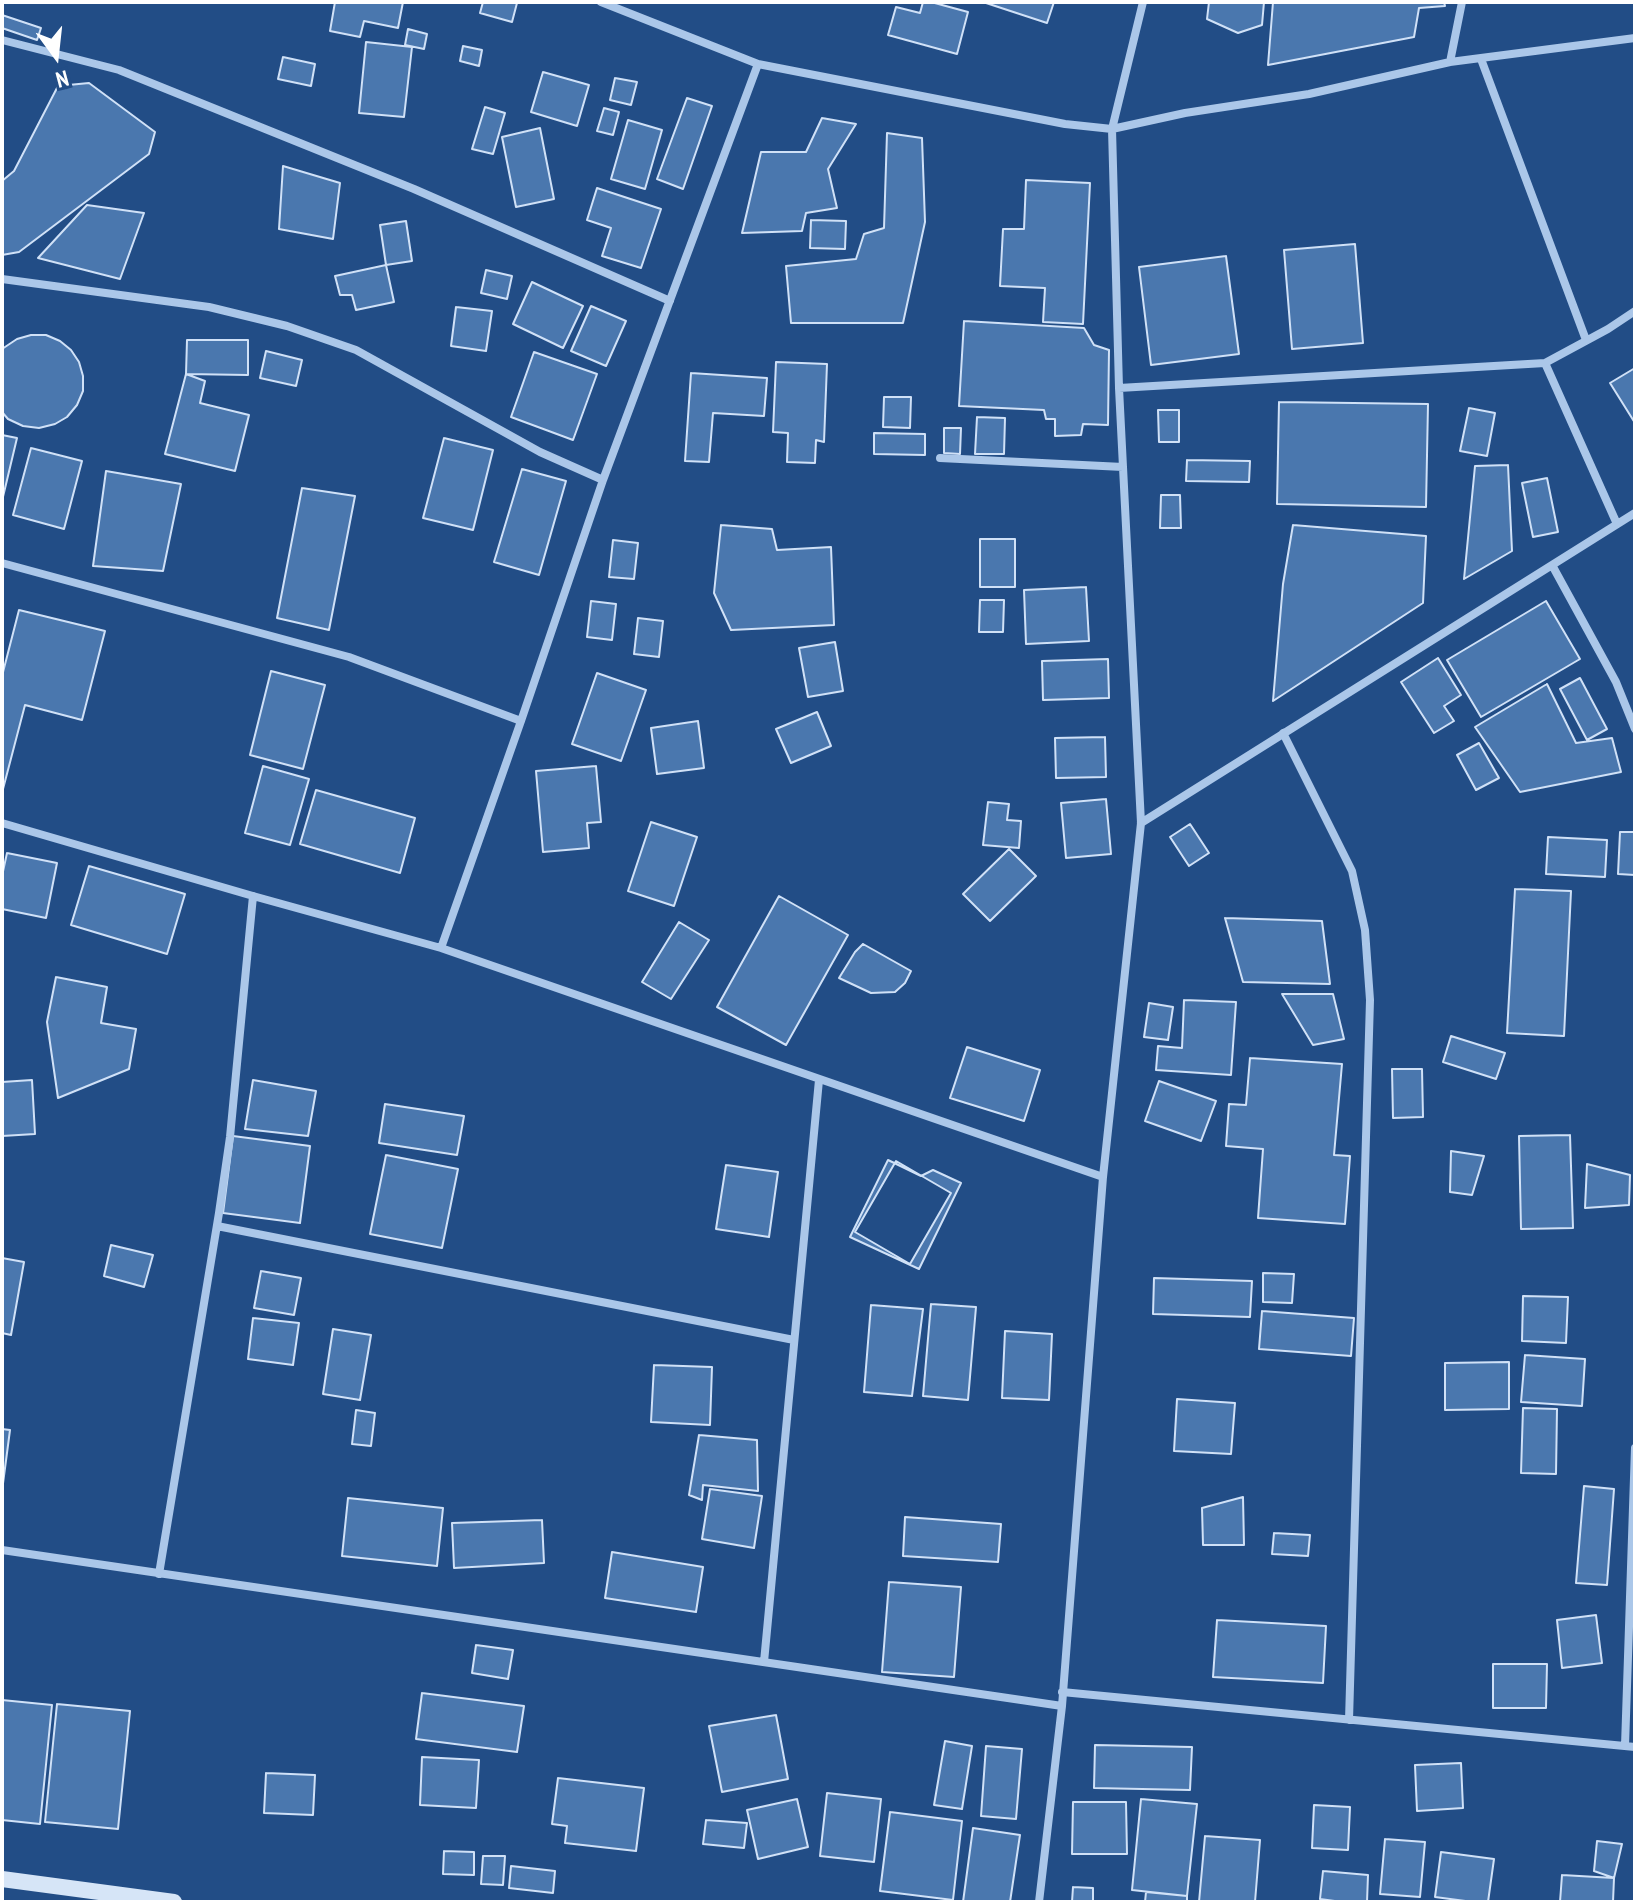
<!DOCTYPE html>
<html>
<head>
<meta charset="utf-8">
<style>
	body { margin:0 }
	#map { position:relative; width:1637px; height:1904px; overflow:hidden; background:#224d86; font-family:"PT Sans Narrow",sans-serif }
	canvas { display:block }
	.frame { position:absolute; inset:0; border:4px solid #fff; pointer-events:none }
	.north { position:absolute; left:16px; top:16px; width:80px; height:80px; -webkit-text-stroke:6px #224d86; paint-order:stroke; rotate:165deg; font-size:22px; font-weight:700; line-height:32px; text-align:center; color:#fff }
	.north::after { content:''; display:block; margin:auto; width:28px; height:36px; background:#fff; clip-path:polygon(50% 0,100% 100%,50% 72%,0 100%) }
</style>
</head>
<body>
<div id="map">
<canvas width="1637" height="1904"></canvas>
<div class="frame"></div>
<div class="north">N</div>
</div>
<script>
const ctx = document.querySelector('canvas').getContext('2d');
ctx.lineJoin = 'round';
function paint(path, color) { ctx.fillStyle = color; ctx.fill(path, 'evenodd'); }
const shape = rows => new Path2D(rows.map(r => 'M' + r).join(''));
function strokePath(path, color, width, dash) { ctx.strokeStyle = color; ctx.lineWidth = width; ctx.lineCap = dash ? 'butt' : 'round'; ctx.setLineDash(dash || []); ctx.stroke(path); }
const building = shape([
	[335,2,403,2,398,28,364,21,360,37,330,31,335,2],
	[483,2,517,3,512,22,480,13,483,2],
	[923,2,931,2,968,12,957,54,888,35,896,7,920,13,923,2],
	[983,2,1054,2,1047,23,983,2],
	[1209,2,1264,2,1262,25,1238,33,1207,19,1209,2],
	[1273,2,1444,2,1445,6,1419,8,1414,37,1268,65,1273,2],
	[2,15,41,28,37,40,2,28,2,15],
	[408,29,427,34,424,49,405,45,408,29],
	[366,42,412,47,404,117,359,113,366,42],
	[463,46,482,50,479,66,460,61,463,46],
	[283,57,315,64,311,86,278,79,283,57],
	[543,72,589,85,577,126,531,112,543,72],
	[615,78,637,82,631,105,610,100,615,78],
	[89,83,155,132,149,154,19,252,2,255,2,181,14,171,58,86,89,83],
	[687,98,712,106,683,189,657,179,687,98],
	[485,107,505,113,493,154,472,149,485,107],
	[604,108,619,112,613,135,597,131,604,108],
	[822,118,856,124,828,169,837,208,806,213,802,231,742,233,761,152,806,152,822,118],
	[628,120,662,130,645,189,611,179,628,120],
	[540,128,554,199,516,207,502,137,540,128],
	[887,133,922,138,925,222,903,323,791,323,786,266,856,259,864,234,884,228,887,133],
	[283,166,340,183,333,239,279,229,283,166],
	[1026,180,1090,183,1083,324,1043,322,1045,288,1000,286,1003,229,1024,229,1026,180],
	[597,188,661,209,641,268,602,256,611,228,587,220,597,188],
	[87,205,144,213,120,279,38,258,87,205],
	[811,220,846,221,845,249,810,248,811,220],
	[406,221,412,261,386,265,380,225,406,221],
	[1355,244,1363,343,1292,349,1284,250,1355,244],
	[1226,256,1239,354,1151,365,1139,267,1226,256],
	[386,265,394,302,356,310,352,295,340,295,335,276,386,265],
	[486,270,512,276,507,299,481,293,486,270],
	[532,282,583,306,563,348,513,324,532,282],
	[591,306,626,321,606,366,571,351,591,306],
	[456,307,492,311,486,351,451,346,456,307],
	[964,321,1084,328,1094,345,1109,350,1108,425,1083,424,1081,435,1055,436,1055,419,1046,419,1044,410,959,406,964,321],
	[31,335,46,335,60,341,71,350,79,362,83,376,83,391,77,405,67,417,55,424,39,428,23,426,8,419,2,412,2,349,17,339,31,335],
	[187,340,248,340,248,375,186,374,187,340],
	[266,351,302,360,296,386,260,378,266,351],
	[534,352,597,374,573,440,511,417,534,352],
	[776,362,827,364,824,442,816,440,815,463,787,462,788,433,773,432,776,362],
	[1635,368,1635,423,1610,383,1635,368],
	[691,373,767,378,764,416,713,413,709,462,685,461,691,373],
	[186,374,205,381,200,403,249,415,235,471,165,454,186,374],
	[884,397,911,397,910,428,883,427,884,397],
	[1279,402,1428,404,1426,507,1277,504,1279,402],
	[1469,408,1495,413,1487,456,1460,451,1469,408],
	[1158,410,1179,410,1179,442,1159,442,1158,410],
	[977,417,1005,418,1004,454,975,454,977,417],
	[944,428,961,428,960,454,944,453,944,428],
	[874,433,925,434,925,455,874,454,874,433],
	[2,435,17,438,2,501,2,435],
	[444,438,493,450,473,530,423,518,444,438],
	[31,448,82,461,64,529,13,515,31,448],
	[1187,460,1250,461,1249,482,1186,481,1187,460],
	[1508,465,1512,551,1464,579,1475,466,1508,465],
	[522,469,566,481,539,575,494,562,522,469],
	[106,471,181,484,163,571,93,566,106,471],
	[1547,478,1558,532,1533,537,1522,483,1547,478],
	[302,488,355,496,329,630,277,618,302,488],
	[1161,495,1180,495,1181,528,1160,528,1161,495],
	[721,525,772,529,777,550,831,547,834,625,731,630,714,593,721,525],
	[1293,525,1426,536,1423,603,1273,701,1283,584,1293,525],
	[980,539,1015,539,1015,587,980,587,980,539],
	[613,540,638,543,634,579,609,577,613,540],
	[1086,587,1089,641,1026,644,1024,590,1086,587],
	[980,600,1004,600,1003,632,979,632,980,600],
	[591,601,616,604,612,640,587,637,591,601],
	[1546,601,1580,659,1481,717,1447,660,1546,601],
	[19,610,105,631,82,720,25,705,3,789,2,676,19,610],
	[638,618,663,621,659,657,634,654,638,618],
	[835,642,843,691,808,697,799,648,835,642],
	[1438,658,1461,695,1444,706,1454,721,1434,733,1401,682,1438,658],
	[1108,659,1109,698,1043,700,1042,661,1108,659],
	[271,671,325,685,303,769,250,755,271,671],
	[597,673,646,690,621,761,572,744,597,673],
	[1580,678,1607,729,1587,740,1560,689,1580,678],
	[1547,684,1576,743,1612,738,1621,772,1520,792,1475,727,1547,684],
	[817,712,831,746,791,763,776,729,817,712],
	[698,721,704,768,657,774,651,728,698,721],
	[1105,737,1106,777,1056,778,1055,738,1105,737],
	[1479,743,1499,778,1476,790,1457,755,1479,743],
	[263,766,309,779,290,845,245,833,263,766],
	[596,766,601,822,587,823,589,848,543,852,536,771,596,766],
	[316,790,415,818,400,873,300,844,316,790],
	[1106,799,1111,854,1066,858,1061,803,1106,799],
	[988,802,1009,804,1007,820,1021,821,1019,848,983,845,988,802],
	[651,822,697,837,674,906,628,891,651,822],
	[1190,824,1209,853,1189,866,1170,837,1190,824],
	[1620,832,1635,832,1635,875,1618,874,1620,832],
	[1548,837,1607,840,1605,877,1546,874,1548,837],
	[1009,849,1036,876,990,921,963,894,1009,849],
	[7,853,57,863,46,918,2,909,2,876,7,853],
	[89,866,185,894,167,954,71,925,89,866],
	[1515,889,1571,891,1564,1036,1507,1033,1515,889],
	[779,896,848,935,786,1045,717,1007,779,896],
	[1225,918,1322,921,1330,984,1243,982,1225,918],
	[679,922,709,940,671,999,642,982,679,922],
	[863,944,911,971,905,983,895,992,871,993,839,978,855,952,863,944],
	[56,977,107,987,101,1023,136,1029,129,1069,58,1098,47,1022,56,977],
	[1282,994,1333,994,1344,1039,1313,1045,1282,994],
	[1184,1000,1236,1002,1231,1075,1156,1070,1158,1046,1182,1048,1184,1000],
	[1149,1003,1173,1007,1168,1040,1144,1037,1149,1003],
	[1451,1036,1505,1053,1496,1079,1443,1062,1451,1036],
	[967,1047,1040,1070,1024,1121,950,1098,967,1047],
	[1250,1058,1342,1064,1334,1155,1350,1156,1345,1224,1258,1218,1263,1149,1226,1146,1229,1104,1246,1105,1250,1058],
	[1392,1069,1422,1069,1423,1117,1393,1118,1392,1069],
	[32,1080,35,1134,2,1136,2,1082,32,1080],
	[253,1080,316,1091,308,1136,245,1129,253,1080],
	[1159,1081,1216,1101,1201,1141,1145,1121,1159,1081],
	[385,1104,464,1116,457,1155,379,1143,385,1104],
	[1570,1135,1573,1228,1521,1229,1519,1136,1570,1135],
	[233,1136,310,1146,300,1223,223,1213,233,1136],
	[1451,1151,1484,1156,1472,1195,1450,1192,1451,1151],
	[386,1155,458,1169,442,1248,370,1234,386,1155],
	[888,1160,921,1176,933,1170,961,1183,919,1269,850,1237,888,1160],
	[896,1161,951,1193,910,1264,855,1232,896,1161],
	[1587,1164,1630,1175,1629,1205,1585,1208,1587,1164],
	[726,1165,778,1172,769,1237,716,1229,726,1165],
	[111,1245,153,1255,144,1287,104,1276,111,1245],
	[2,1258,24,1262,11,1335,2,1333,2,1258],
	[261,1271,301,1278,294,1315,254,1308,261,1271],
	[1263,1273,1294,1274,1292,1303,1263,1302,1263,1273],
	[1154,1278,1252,1281,1250,1317,1153,1314,1154,1278],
	[1523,1296,1568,1297,1566,1343,1522,1341,1523,1296],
	[931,1304,976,1307,968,1400,923,1396,931,1304],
	[871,1305,923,1309,912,1396,864,1392,871,1305],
	[1262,1311,1354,1318,1351,1356,1259,1349,1262,1311],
	[253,1318,299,1323,293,1365,248,1359,253,1318],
	[333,1329,371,1335,360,1400,323,1394,333,1329],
	[1005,1331,1052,1334,1049,1400,1002,1398,1005,1331],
	[1525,1355,1585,1359,1582,1406,1521,1402,1525,1355],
	[1509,1362,1509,1409,1445,1410,1445,1363,1509,1362],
	[654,1365,712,1367,710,1425,651,1422,654,1365],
	[1177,1399,1235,1403,1231,1454,1174,1451,1177,1399],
	[1523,1408,1557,1409,1556,1474,1521,1473,1523,1408],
	[356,1410,375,1413,371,1446,352,1444,356,1410],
	[2,1429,10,1430,2,1491,2,1429],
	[699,1435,757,1440,758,1491,703,1485,702,1500,689,1495,699,1435],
	[1584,1486,1614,1489,1607,1585,1576,1583,1584,1486],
	[710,1489,762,1496,754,1548,702,1539,710,1489],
	[1243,1497,1244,1545,1203,1545,1202,1508,1243,1497],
	[348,1498,443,1508,437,1566,342,1556,348,1498],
	[905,1517,1001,1524,998,1562,903,1556,905,1517],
	[542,1520,544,1563,454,1568,452,1523,542,1520],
	[1274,1533,1310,1535,1308,1556,1272,1554,1274,1533],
	[612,1552,703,1567,696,1612,605,1598,612,1552],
	[889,1582,961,1587,954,1677,882,1672,889,1582],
	[1596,1615,1602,1663,1562,1668,1557,1620,1596,1615],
	[1217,1620,1326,1626,1323,1683,1213,1677,1217,1620],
	[476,1645,513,1650,508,1679,472,1673,476,1645],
	[1493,1664,1547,1664,1546,1708,1493,1708,1493,1664],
	[422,1693,524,1706,517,1752,416,1739,422,1693],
	[2,1700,52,1705,40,1824,2,1820,2,1700],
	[57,1704,130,1711,118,1829,45,1822,57,1704],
	[776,1715,788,1779,722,1792,709,1726,776,1715],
	[945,1741,972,1746,962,1809,934,1805,945,1741],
	[1095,1745,1192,1747,1190,1790,1094,1788,1095,1745],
	[986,1746,1022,1749,1016,1819,981,1816,986,1746],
	[422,1757,479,1760,476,1808,420,1805,422,1757],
	[1461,1763,1463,1808,1417,1811,1415,1765,1461,1763],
	[266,1773,315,1775,313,1815,264,1813,266,1773],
	[558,1778,644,1788,636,1851,565,1843,567,1826,552,1824,558,1778],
	[827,1793,881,1799,874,1862,820,1856,827,1793],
	[797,1799,808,1847,758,1859,747,1810,797,1799],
	[1141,1799,1197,1804,1187,1896,1132,1890,1141,1799],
	[1073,1802,1126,1802,1127,1854,1072,1854,1073,1802],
	[1314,1805,1350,1807,1348,1850,1312,1848,1314,1805],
	[890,1812,962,1821,953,1900,880,1891,890,1812],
	[706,1820,747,1823,744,1848,703,1844,706,1820],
	[973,1828,1020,1835,1010,1902,963,1902,973,1828],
	[1205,1836,1260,1840,1255,1902,1199,1902,1205,1836],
	[1385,1839,1425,1842,1420,1897,1380,1894,1385,1839],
	[1597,1841,1622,1844,1614,1878,1594,1871,1597,1841],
	[444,1851,474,1852,474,1875,443,1874,444,1851],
	[1441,1852,1494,1859,1488,1902,1473,1902,1435,1897,1441,1852],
	[483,1856,505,1856,503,1885,481,1884,483,1856],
	[511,1866,555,1871,553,1893,509,1888,511,1866],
	[1323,1871,1368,1875,1367,1902,1342,1902,1320,1899,1323,1871],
	[1562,1875,1614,1878,1613,1902,1560,1902,1562,1875],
	[1073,1887,1093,1888,1093,1902,1072,1902,1073,1887],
	[1146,1892,1187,1896,1187,1902,1145,1902,1146,1892]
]);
const minor = shape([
	[601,2,758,64,1065,124,1112,129,1185,113,1309,94,1450,62,1635,38],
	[2,40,119,70,414,189,670,301],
	[1481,59,1586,340],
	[1450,62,1462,2],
	[2,279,209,307,287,326,356,350,540,452,603,480],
	[1545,363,1617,524],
	[1119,388,1545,363,1608,329,1635,311],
	[940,458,1123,467],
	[2,563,349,657,521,721],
	[1552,565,1616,682,1635,729],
	[1283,733,1352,871,1365,930,1370,1000,1349,1720],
	[2,823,253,896,441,948,1103,1177],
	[1141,823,1635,513],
	[441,948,521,721,603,480,758,64],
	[217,1226,794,1340],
	[2,1550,1062,1706],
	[159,1574,219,1213,230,1137,253,896],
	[764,1662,819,1080],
	[1062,1692,1635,1747],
	[1625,1746,1635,1448],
	[1039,1902,1062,1706,1103,1177,1141,823,1119,388,1112,129,1143,2]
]);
const secondary = shape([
	[2,1879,174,1902]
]);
paint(building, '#4a77ae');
strokePath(building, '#d0e1f7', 2);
strokePath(minor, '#abc7e9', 8);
strokePath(secondary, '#d6e5f7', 16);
</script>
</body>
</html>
